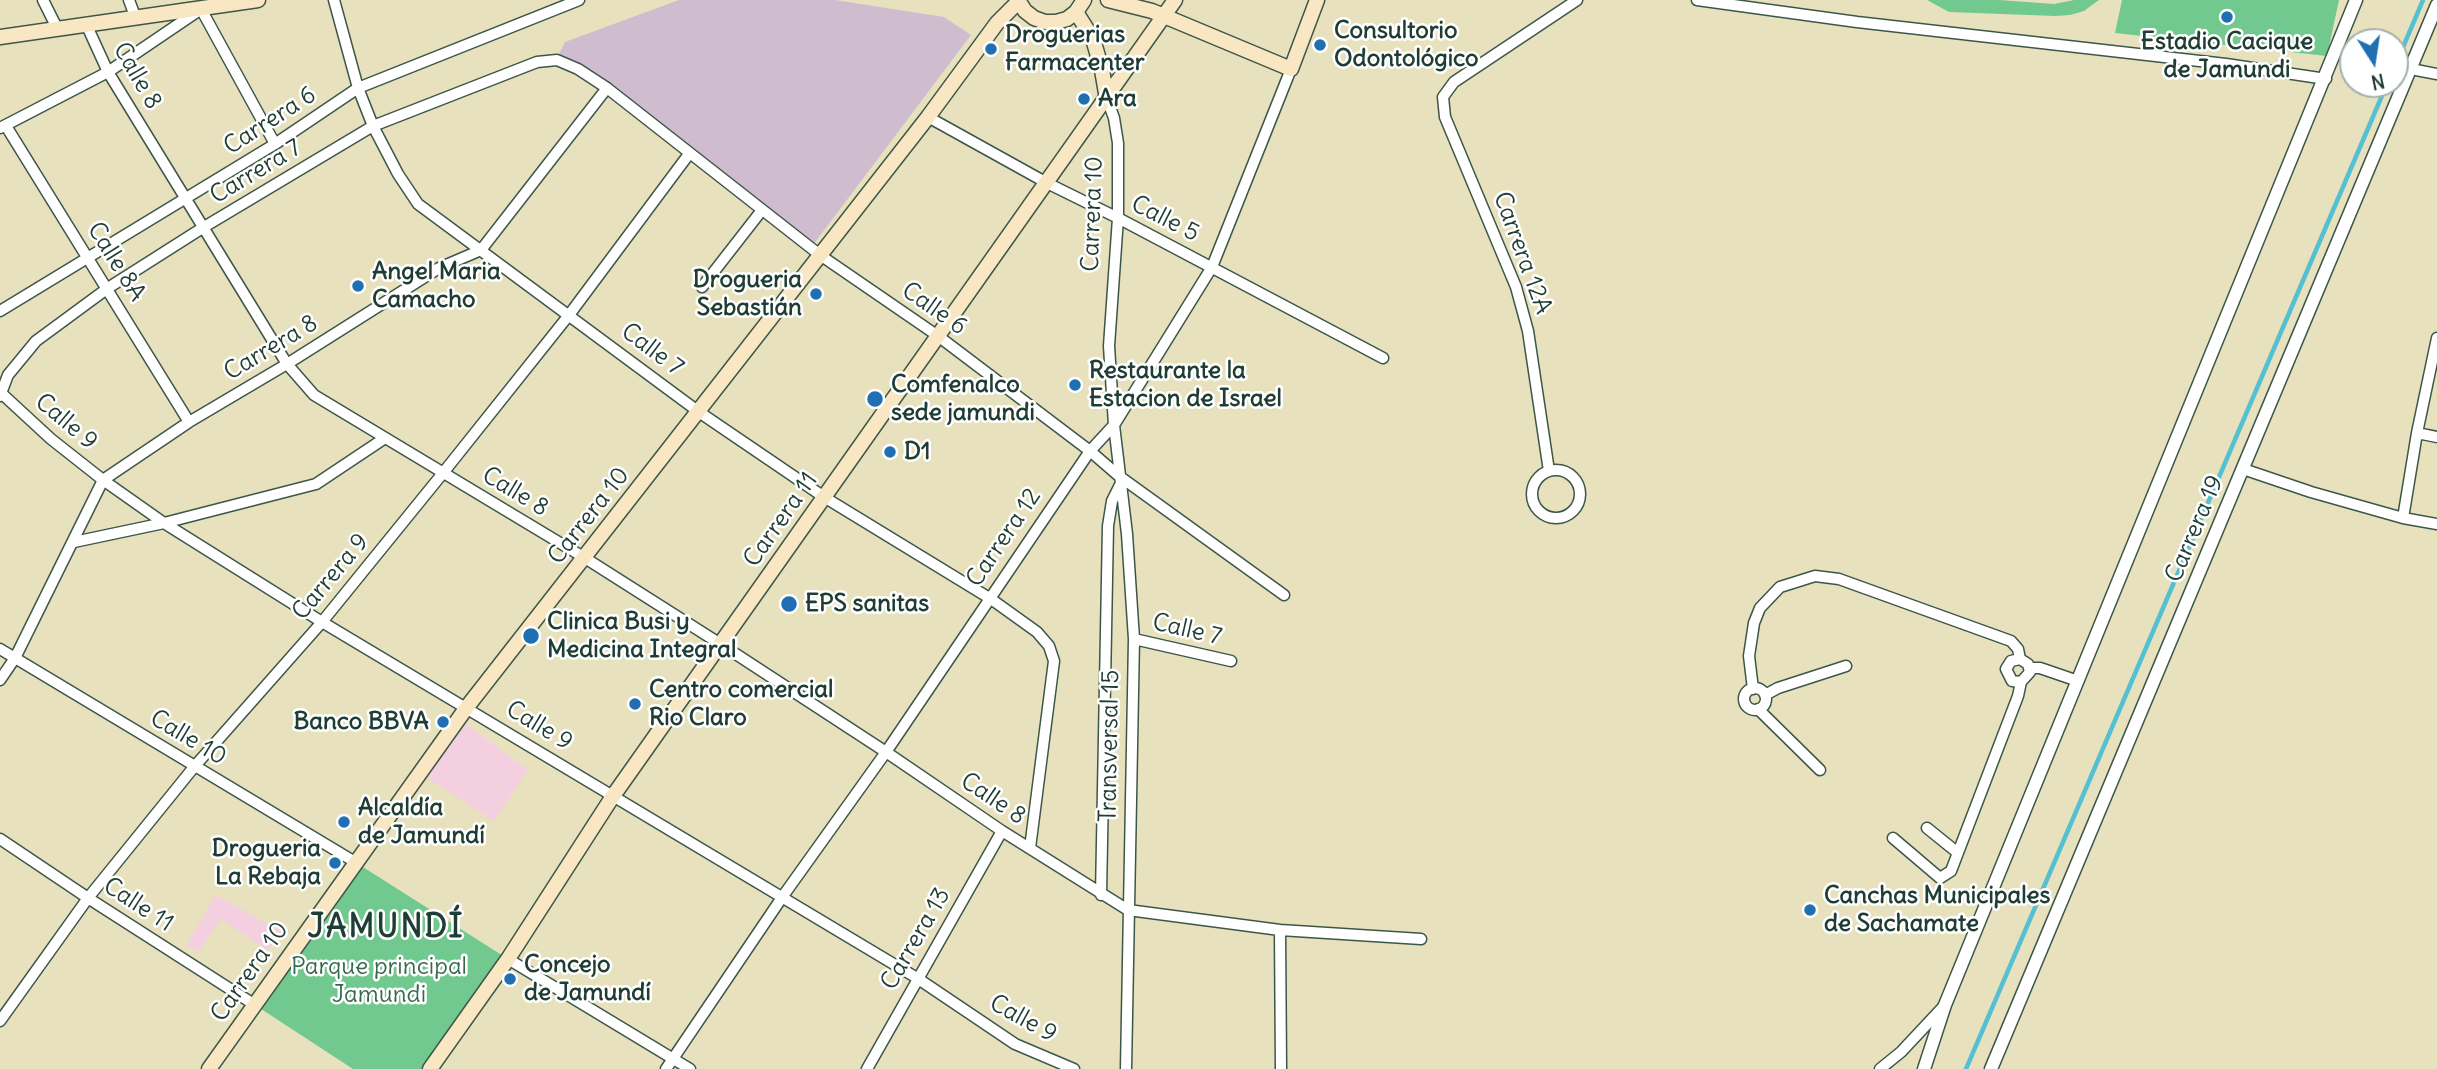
<!DOCTYPE html>
<html>
<head>
<meta charset="utf-8">
<style>
	body { margin:0 }
	#map { position:relative; width:2437px; height:1069px; overflow:hidden; background:#e7e1be; font-family:Delius,sans-serif }
	canvas { display:block }
	.north { position:absolute; left:2339px; top:28px; width:70px; height:70px; box-sizing:border-box; background:#fff; border:2px solid #a5b1ae; border-radius:50%; rotate:168deg; font-size:19px; font-weight:700; line-height:28px; text-align:center; color:#1f3d34 }
	.north::after { content:''; display:block; margin:auto; width:24px; height:32px; background:#1f6fb2; clip-path:polygon(50% 0,100% 100%,50% 72%,0 100%) }
</style>
</head>
<body>
<div id="map">
<canvas width="2437" height="1069"></canvas>
<div class="north">N</div>
</div>
<script>
const ctx = document.querySelector('canvas').getContext('2d');
ctx.lineJoin = 'round';
function paint(path, color) { ctx.fillStyle = color; ctx.fill(path, 'evenodd'); }
const shape = rows => new Path2D(rows.map(r => 'M' + r).join(''));
function strokePath(path, color, width, dash) { ctx.strokeStyle = color; ctx.lineWidth = width; ctx.lineCap = dash ? 'butt' : 'round'; ctx.setLineDash(dash || []); ctx.stroke(path); }
function write(font, color, halo, rows, align = 'center') {
  ctx.font = font + ' Delius,sans-serif'; ctx.lineWidth = 5; ctx.setLineDash([]); ctx.textBaseline = 'middle'; ctx.strokeStyle = halo; ctx.fillStyle = color; for (const [text, x, y, turn = 0] of rows) {
    ctx.save(); ctx.translate(x, y); ctx.rotate((+turn || 0) * Math.PI / 180); ctx.textAlign = isNaN(turn) ? turn : align; if (halo) ctx.strokeText(text, 0, 0); ctx.fillText(text, 0, 0); ctx.restore();
  }
}
const built = shape([
	[459,719,528,770,494,821,423,775],
	[216,895,282,932,268,951,221,919,198,952,186,946]
]);
const industrial = shape([
	[679,0,835,0,944,17,971,35,813,245,559,54,565,42]
]);
const green = shape([
	[1927,0,1999,0,2054,4,2074,0,2099,0,2084,11,2070,15,2055,16,1949,12],
	[2122,0,2339,0,2327,56,2115,33],
	[355,862,508,959,430,1069,353,1069,255,1005]
]);
const stream = shape([
	[2395,66,2423,0],
	[1966,1069,2387,84]
]);
const minor = shape([
	[43,0,58,30],
	[129,0,136,19],
	[334,0,358,88,373,126,398,174,418,204,699,412,824,497,991,599,1037,632,1049,646,1054,661,1030,848],
	[1697,0,1857,22,2226,64,2326,79],
	[87,26,108,72,287,364,314,395,585,558,722,645,886,752,1002,831,1128,910,1280,930,1421,939],
	[2411,69,2437,74],
	[1107,99,1114,118,1118,143,1118,218,1109,346,1114,425,1127,534,1134,639,1126,1069],
	[928,117,1047,183,1118,218,1383,358],
	[6,126,189,422],
	[0,128,108,72,201,9,275,144],
	[702,287,762,210],
	[0,311,275,144,358,88,579,0],
	[0,392,51,439,103,480,164,523,322,622,917,978,1015,1044,1074,1069],
	[0,396,8,375,36,341,108,288,204,227,373,126,537,62,557,60,578,69,607,88,820,255,938,336,1090,451,1119,476,1284,595],
	[2417,433,2437,437],
	[2243,469,2311,492,2403,518,2437,524],
	'1532 494a24 24 0 1 1 48 0a24 24 0 1 1-48 0Z',
	[1549,471,1528,331,1516,287,1445,117,1443,97,1454,82,1577,0],
	[2403,518,2417,433,2437,338],
	[74,542,164,523,316,484,385,438],
	[1134,639,1231,661],
	[0,649,355,862],
	[2020,659,2011,661,2006,669,2012,681,2021,682],
	[2030,668,2040,668,2078,681],
	[0,680,15,658,103,480,189,422,287,364,439,268,481,250,607,88],
	'1744 699a11 11 0 1 1 22 0a11 11 0 1 1-22 0Z',
	[1753,689,1749,656,1754,623,1760,608,1780,587,1815,576,1839,579,2011,641,2018,649,2020,659,2028,664,2030,672,2021,682,2018,696,1951,871,1940,878,1893,838],
	[1765,695,1778,688,1846,666],
	[1758,709,1820,770],
	[1927,828,1958,853],
	[0,839,88,898,255,1005],
	[1101,895,1108,526,1112,501,1120,485],
	[1280,930,1281,1069],
	[508,959,690,1069],
	[0,1021,88,898,194,767,322,622,443,473,569,315,689,154],
	[666,1069,783,896,886,752,1090,451,1114,425,1212,267,1291,69],
	[867,1069,1002,831],
	[1880,1069,1901,1052,1945,1005]
]);
const tertiary = shape([
	[1924,1069,1945,1005,2356,0],
	[1991,1069,2437,5]
]);
const secondary = shape([
	[1018,0,1025,11,1034,18,1045,22,1056,22,1067,19,1076,12,1084,0],
	[1108,0,1152,11,1291,69,1317,0],
	[1076,12,1093,39,1102,70,1107,99],
	[0,37,258,0],
	[209,1069,467,707,928,117,997,23,1019,1],
	[430,1069,508,959,613,796,1175,0]
]);
const markers = [
	[2227,17,7,"#1f6fb2"],
	[1320,45,7,"#1f6fb2"],
	[991,49,7,"#1f6fb2"],
	[1084,99,7,"#1f6fb2"],
	[358,286,7,"#1f6fb2"],
	[816,294,7,"#1f6fb2"],
	[1075,385,7,"#1f6fb2"],
	[875,399,9,"#1f6fb2"],
	[890,452,7,"#1f6fb2"],
	[789,604,9,"#1f6fb2"],
	[531,636,9,"#1f6fb2"],
	[635,704,7,"#1f6fb2"],
	[443,722,7,"#1f6fb2"],
	[344,822,7,"#1f6fb2"],
	[335,863,7,"#1f6fb2"],
	[1810,910,7,"#1f6fb2"],
	[510,979,7,"#1f6fb2"]
];
const poiNames = [
	["Consultorio",1334,31],
	["Odontológico",1334,59],
	["Droguerias",1005,35],
	["Farmacenter",1005,63],
	["Estadio Cacique",2227,42,"center"],
	["de Jamundi",2227,70,"center"],
	["Ara",1098,99],
	["Angel Maria",372,272],
	["Camacho",372,300],
	["Drogueria",802,280,"right"],
	["Sebastián",802,308,"right"],
	["Restaurante la",1089,371],
	["Estacion de Israel",1089,399],
	["Comfenalco",891,385],
	["sede jamundi",891,413],
	["D1",904,452],
	["EPS sanitas",805,604],
	["Clinica Busi y",547,622],
	["Medicina Integral",547,650],
	["Centro comercial",649,690],
	["Rio Claro",649,718],
	["Banco BBVA",429,722,"right"],
	["Alcaldía",358,808],
	["de Jamundí",358,836],
	["Drogueria",321,849,"right"],
	["La Rebaja",321,877,"right"],
	["Canchas Municipales",1824,896],
	["de Sachamate",1824,924],
	["Concejo",524,965],
	["de Jamundí",524,993]
];
const streetNames = [
	["Calle 8",137,76,60],
	["Carrera 6",270,121,-33],
	["Carrera 7",256,172,-31],
	["Carrera 10",1093,214,-88],
	["Calle 5",1165,219,27],
	["Carrera 12A",1522,253,70],
	["Calle 8A",116,262,58],
	["Calle 6",934,309,35],
	["Carrera 8",271,348,-31],
	["Calle 7",652,350,37],
	["Calle 9",66,422,40],
	["Calle 8",515,492,31],
	["Carrera 10",589,516,-52],
	["Carrera 11",781,520,-55],
	["Carrera 19",2195,529,-67],
	["Carrera 12",1004,538,-56],
	["Carrera 9",331,577,-50],
	["Calle 7",1187,630,13],
	["Calle 9",539,726,31],
	["Calle 10",188,738,31],
	["Transversal 15",1110,746,-89],
	["Calle 8",993,799,34],
	["Calle 11",138,905,33],
	["Carrera 13",916,939,-60],
	["Carrera 10",250,972,-55],
	["Calle 9",1023,1019,29]
];
const parkNames = [
	["Parque principal",379,967],
	["Jamundi",379,995]
];
const districtNames = [
	["JAMUNDÍ",386,928]
];
paint(built, '#f3cfe0');
paint(industrial, '#cfbdcf');
paint(green, '#72c98f');
strokePath(stream, '#56c0d3', 4.5);
strokePath(minor, '#3d5649', 13);
strokePath(tertiary, '#3d5649', 15);
strokePath(secondary, '#3d5649', 17);
strokePath(minor, '#fff', 10);
strokePath(tertiary, '#fff', 12);
strokePath(secondary, '#f9e7c3', 14);
for (const [x, y, r, color] of markers) { const dot = new Path2D(); dot.arc(x, y, r, 0, 2 * Math.PI); ctx.fillStyle = color; ctx.fill(dot); strokePath(dot, '#fff', 2.5); }
write('bold 24px', '#1f3d34', '#fff', poiNames, 'left');
write('24px', '#1f3d34', '#fff', streetNames);
write('24px', '#38674f', '#fff', parkNames);
ctx.letterSpacing = '2px';
write('bold 32px', '#1f3d34', '#fff', districtNames);
ctx.letterSpacing = '0px';
</script>
</body>
</html>
